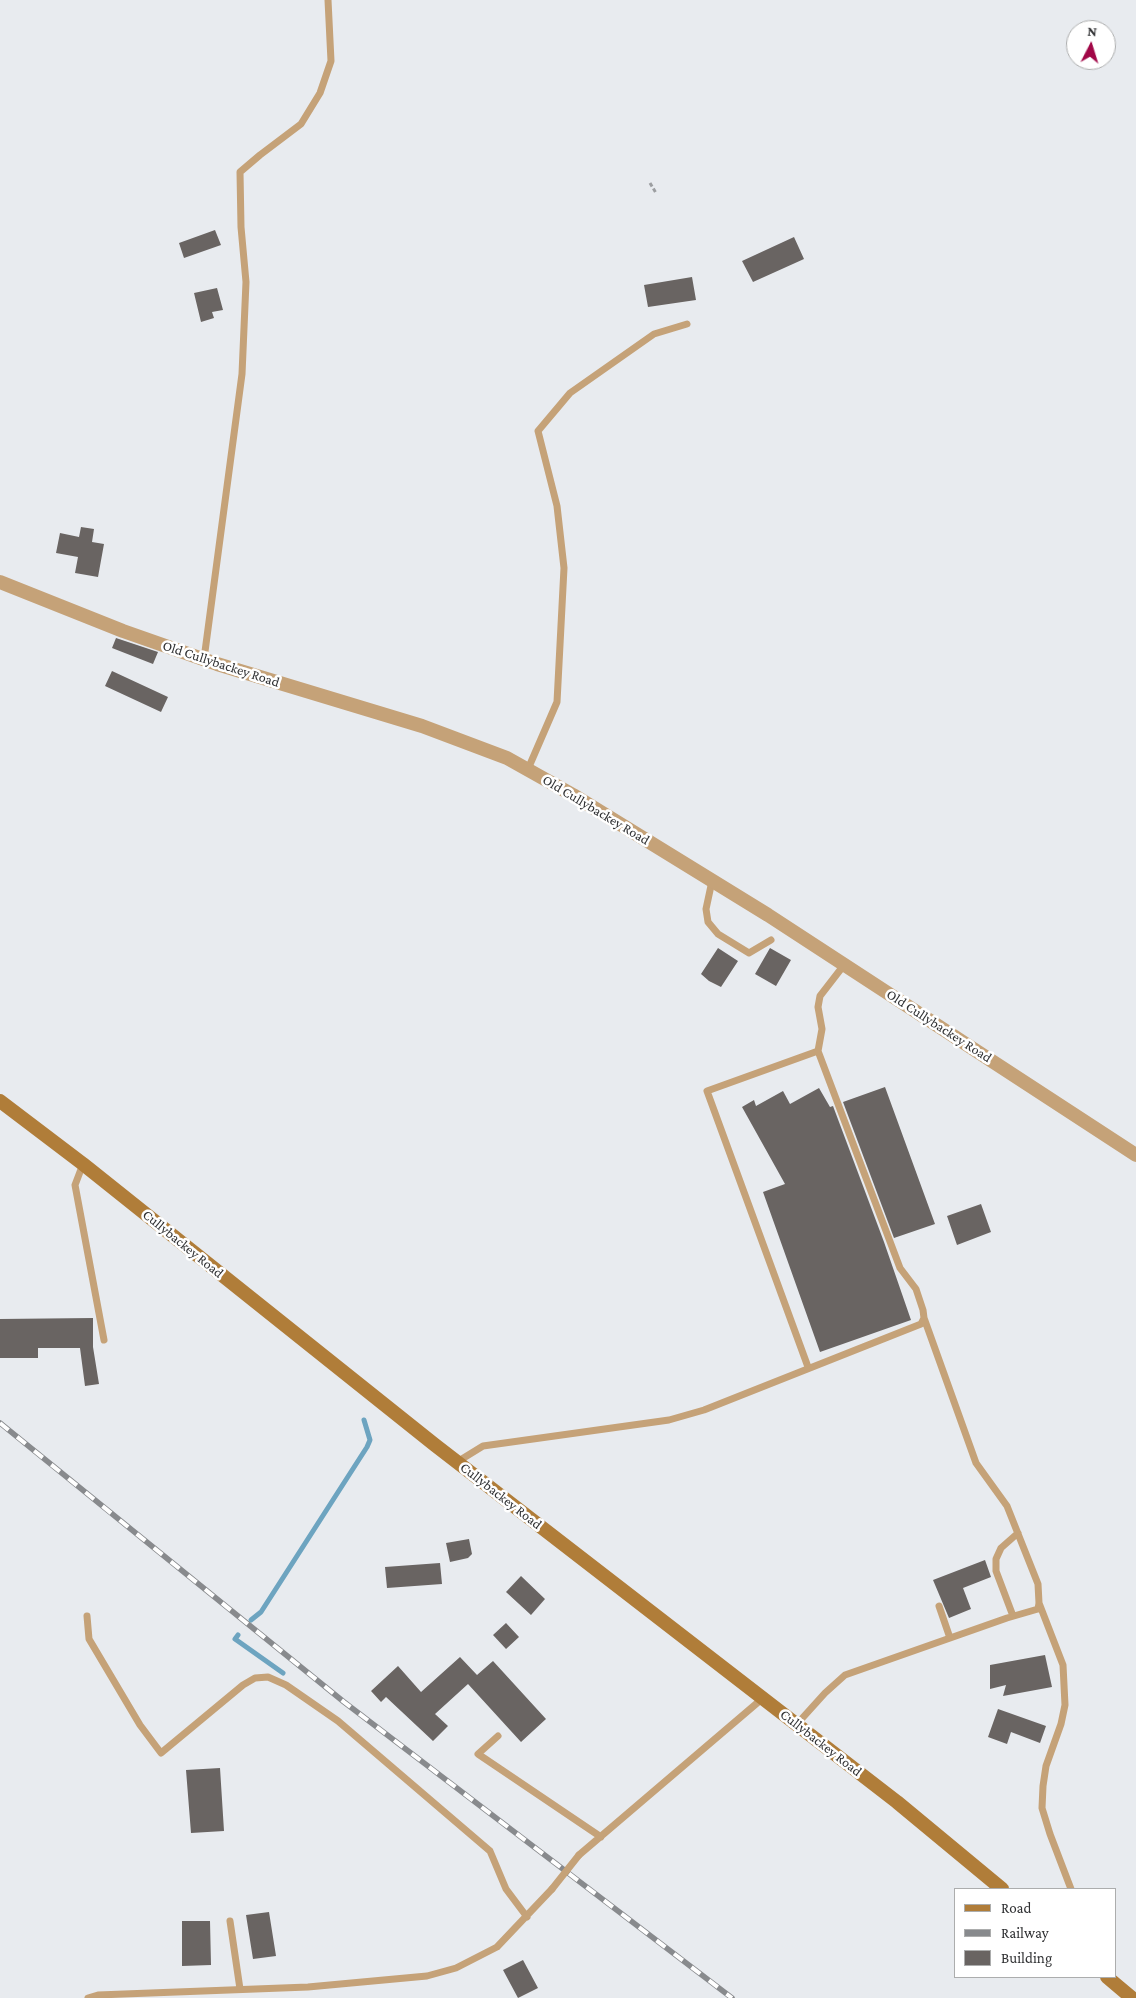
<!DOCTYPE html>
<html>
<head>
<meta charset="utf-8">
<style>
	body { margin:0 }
	#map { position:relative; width:1136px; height:1998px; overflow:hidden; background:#e8ebef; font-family:"Crimson Pro",serif }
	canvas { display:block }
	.legend { position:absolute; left:954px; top:1888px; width:162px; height:90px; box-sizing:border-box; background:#fff; border:1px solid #acadad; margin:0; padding:6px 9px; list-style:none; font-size:15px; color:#303133 }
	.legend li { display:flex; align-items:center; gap:10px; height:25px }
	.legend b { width:25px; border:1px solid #acadad }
	.north { position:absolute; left:1066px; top:20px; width:50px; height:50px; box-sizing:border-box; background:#fff; border:1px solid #acadad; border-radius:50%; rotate:5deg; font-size:14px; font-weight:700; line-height:20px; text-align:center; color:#303133 }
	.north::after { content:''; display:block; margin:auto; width:18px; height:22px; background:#a10747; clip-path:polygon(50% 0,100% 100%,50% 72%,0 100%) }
</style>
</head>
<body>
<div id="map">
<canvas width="1136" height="1998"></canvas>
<ul class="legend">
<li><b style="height:6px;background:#b07d39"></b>Road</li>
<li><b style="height:6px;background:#888a8d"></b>Railway</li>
<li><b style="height:14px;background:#696462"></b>Building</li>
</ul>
<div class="north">N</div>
</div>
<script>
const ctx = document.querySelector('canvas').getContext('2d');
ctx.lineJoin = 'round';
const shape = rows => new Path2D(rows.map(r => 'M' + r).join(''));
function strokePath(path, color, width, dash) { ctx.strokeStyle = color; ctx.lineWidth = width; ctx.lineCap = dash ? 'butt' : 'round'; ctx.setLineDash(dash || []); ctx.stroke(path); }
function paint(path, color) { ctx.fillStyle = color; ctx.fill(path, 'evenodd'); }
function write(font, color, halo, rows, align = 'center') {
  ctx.font = font + ' "Crimson Pro",serif'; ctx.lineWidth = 5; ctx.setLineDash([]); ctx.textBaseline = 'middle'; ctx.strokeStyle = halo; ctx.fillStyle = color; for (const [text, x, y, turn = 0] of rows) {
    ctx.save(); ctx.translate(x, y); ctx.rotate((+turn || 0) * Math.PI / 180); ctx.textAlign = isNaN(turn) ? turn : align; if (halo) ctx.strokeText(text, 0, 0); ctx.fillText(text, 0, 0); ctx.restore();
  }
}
const stream = shape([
	[251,1620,261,1612,367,1447,370,1440,364,1420],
	[238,1635,235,1639,283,1673]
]);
const building = shape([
	[215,230,221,245,184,258,179,243],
	[794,237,804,259,753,282,742,261],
	[692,277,696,300,648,307,644,285],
	[217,288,223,310,212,312,214,318,201,322,194,293],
	[81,527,94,529,92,542,104,544,98,577,75,573,78,557,56,553,60,533,79,537],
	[116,638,158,652,153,664,112,648],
	[112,671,168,697,161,712,105,686],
	[718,948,738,961,721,987,709,981,701,974],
	[770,948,791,960,776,986,755,974],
	[885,1087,935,1224,894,1238,843,1102],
	[819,1088,830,1107,833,1106,884,1242,911,1320,820,1352,763,1192,785,1184,742,1107,754,1100,756,1106,783,1091,790,1104],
	[981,1204,991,1232,957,1245,947,1216],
	[93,1318,93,1347,99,1384,85,1386,80,1348,38,1348,38,1358,0,1358,0,1319],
	[469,1539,472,1554,468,1558,450,1562,446,1543],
	[985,1560,991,1577,963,1588,971,1609,949,1618,933,1580],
	[440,1563,442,1584,387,1588,385,1567],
	[521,1576,545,1599,531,1615,506,1592],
	[506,1623,519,1637,506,1649,493,1635],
	[1045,1655,1052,1687,1003,1696,1006,1685,990,1689,990,1665],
	[460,1657,477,1675,493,1661,546,1719,521,1742,468,1684,435,1714,448,1726,433,1741,386,1697,381,1702,371,1691,398,1666,421,1692],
	[998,1709,1046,1726,1040,1743,1011,1732,1007,1744,988,1737],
	[220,1768,224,1831,191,1833,186,1770],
	[269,1912,276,1956,253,1959,246,1915],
	[182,1921,210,1921,211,1965,182,1966],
	[523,1960,538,1988,518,1998,503,1970]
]);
const path = shape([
	[650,183,656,193]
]);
const service = shape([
	[204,659,242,374,246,282,241,227,240,172,260,155,301,124,320,93,331,61,328,0],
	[528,769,557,702,564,568,557,506,538,431,570,393,654,334,687,324],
	[712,881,706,909,708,922,718,934,749,953,771,940],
	[83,1164,75,1185,104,1340],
	[808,1367,707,1091,818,1051],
	[457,1462,483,1446,669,1420,704,1410,921,1324,924,1318,923,1310,916,1289,900,1268,818,1051,822,1029,818,1007,820,996,844,965],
	[1039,1603,1063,1665,1065,1705,1061,1724,1046,1766,1043,1786,1042,1808,1050,1834,1071,1889],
	[939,1606,950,1638],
	[87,1616,89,1639,140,1725,161,1753,243,1685,255,1678,268,1677,286,1685,338,1721,490,1851,506,1889,527,1917],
	[1013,1616,996,1571,996,1559,1001,1548,1018,1533],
	[797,1724,825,1693,845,1675,1007,1618,1038,1609,1039,1603,1038,1584,1007,1506,976,1463,924,1318],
	[498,1736,478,1754,601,1837],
	[579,1855,763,1698],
	[230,1921,240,1989],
	[88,1998,98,1995,308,1987,427,1976,456,1968,497,1947,552,1889]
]);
const tertiary = shape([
	[0,582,123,631,217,664,422,726,507,758,573,795,768,915,1136,1155]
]);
const secondary = shape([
	[0,1101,83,1164,435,1445,897,1802,1002,1889],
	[1107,1977,1132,1998]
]);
const rail = shape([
	[0,1423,344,1702,732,1998]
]);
const serviceBridge = shape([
	[552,1889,579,1855]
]);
const streetNames = [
	["Old Cullybackey Road",221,664,18],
	["Old Cullybackey Road",596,810,31],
	["Old Cullybackey Road",939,1026,33],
	["Cullybackey Road",183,1244,39],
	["Cullybackey Road",501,1496,38],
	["Cullybackey Road",821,1743,38]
];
strokePath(stream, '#6da4c0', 5);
paint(building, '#696462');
strokePath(path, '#9c9ea1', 3, [4, 2.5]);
strokePath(service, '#c5a278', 7);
strokePath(tertiary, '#c5a278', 14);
strokePath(secondary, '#b07d39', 14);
strokePath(rail, '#888a8d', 5.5);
strokePath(rail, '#fff', 4, [11]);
strokePath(serviceBridge, '#c5a278', 7);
write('14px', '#303133', '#fff', streetNames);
</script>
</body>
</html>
